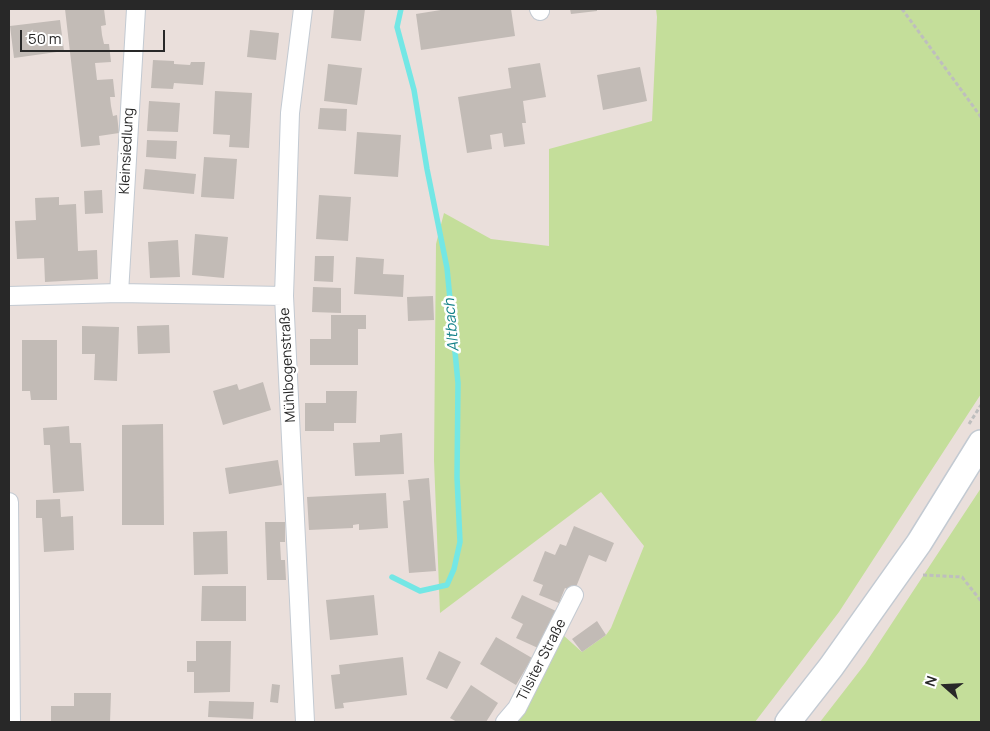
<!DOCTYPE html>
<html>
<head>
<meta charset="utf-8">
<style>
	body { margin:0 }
	#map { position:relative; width:990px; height:731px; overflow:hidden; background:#eadfdb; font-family:Manrope,sans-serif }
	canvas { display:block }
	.frame { position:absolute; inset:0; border:10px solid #282828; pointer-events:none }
	.north { position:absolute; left:920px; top:661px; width:50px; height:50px; -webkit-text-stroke:4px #fff; paint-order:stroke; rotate:289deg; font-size:14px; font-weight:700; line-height:20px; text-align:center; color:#282828 }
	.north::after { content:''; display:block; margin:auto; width:18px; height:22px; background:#282828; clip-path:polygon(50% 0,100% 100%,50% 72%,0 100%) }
	.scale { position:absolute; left:20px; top:30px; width:145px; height:22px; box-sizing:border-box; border:2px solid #282828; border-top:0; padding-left:6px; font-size:15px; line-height:18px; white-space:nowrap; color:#282828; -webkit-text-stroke:4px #fff; paint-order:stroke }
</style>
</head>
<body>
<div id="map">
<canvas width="990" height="731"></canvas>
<div class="frame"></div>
<div class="north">N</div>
<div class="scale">50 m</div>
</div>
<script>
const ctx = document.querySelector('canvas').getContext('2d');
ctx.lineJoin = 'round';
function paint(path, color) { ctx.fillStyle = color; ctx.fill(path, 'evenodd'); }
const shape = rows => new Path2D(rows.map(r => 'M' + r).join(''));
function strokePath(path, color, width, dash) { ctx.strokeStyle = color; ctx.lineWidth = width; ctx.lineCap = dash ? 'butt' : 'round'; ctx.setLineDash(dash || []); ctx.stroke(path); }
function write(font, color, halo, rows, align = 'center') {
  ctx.font = font + ' Manrope,sans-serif'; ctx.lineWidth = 5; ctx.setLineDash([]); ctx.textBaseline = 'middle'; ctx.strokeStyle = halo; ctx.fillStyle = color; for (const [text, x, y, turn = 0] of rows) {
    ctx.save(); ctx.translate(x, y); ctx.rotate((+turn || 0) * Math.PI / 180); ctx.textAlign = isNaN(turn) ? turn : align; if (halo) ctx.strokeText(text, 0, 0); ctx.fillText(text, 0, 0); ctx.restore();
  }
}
const green = shape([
	[656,9,981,9,981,394,839,612,755,722,518,722,525,711,563,635,582,652,606,635,611,628,644,546,601,492,440,613,434,460,436,244,444,213,491,239,549,246,549,149,652,121,657,17],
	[981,488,981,722,820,722,865,664]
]);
const stream = shape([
	[392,577,420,591,447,585,454,569,460,542,457,477,458,383,447,268,427,169,414,90,397,27,401,9]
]);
const building = shape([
	[65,9,104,9,106,25,101,26,102,35,104,44,109,44,111,62,95,63,97,80,113,79,115,97,110,97,111,106,113,116,117,115,119,133,99,136,100,145,81,147],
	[334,9,365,9,361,41,331,38],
	[447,9,511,9,515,36,421,50,416,14],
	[570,9,597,9,597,11,571,14],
	[60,20,64,51,14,58,10,26],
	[250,30,279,33,276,60,247,57],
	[153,60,174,61,174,64,190,65,191,62,205,62,203,85,174,83,173,89,151,88],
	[540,63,546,97,523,101,526,123,522,123,525,144,504,147,502,133,490,135,492,149,467,153,458,97,511,88,508,68],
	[328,64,362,68,357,105,324,101],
	[640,67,647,101,603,110,597,75],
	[215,91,252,93,249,148,229,147,230,135,213,134],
	[149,101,180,103,178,132,147,131],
	[320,108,347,109,346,131,318,129],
	[357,132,401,135,398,177,354,174],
	[147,140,177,141,176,159,146,157],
	[204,157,237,159,234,199,201,197],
	[145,169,196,174,194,194,143,189],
	[102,190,103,213,85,214,84,191],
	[319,195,351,197,348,241,316,239],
	[59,197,59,205,76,204,78,251,97,250,98,279,45,282,44,258,17,259,15,221,36,220,35,198],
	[195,234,228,237,224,278,192,275],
	[178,240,180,277,150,278,148,242],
	[315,256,334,256,333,282,314,281],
	[356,257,384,259,383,274,404,275,403,297,354,294],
	[313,287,341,288,341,313,312,312],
	[433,296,434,320,408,321,407,297],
	[331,315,366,315,366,329,358,329,358,365,310,365,310,339,331,339],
	[169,325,170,353,138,354,137,326],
	[82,326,119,327,117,381,94,380,95,354,82,354],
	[22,340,57,340,57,400,31,400,30,391,22,391],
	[263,382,271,410,223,425,213,391,237,384,239,390],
	[326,391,357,391,356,423,334,423,334,431,305,431,305,403,326,403],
	[163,424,164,525,122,525,122,425],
	[69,426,70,443,81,443,84,491,53,493,50,445,44,445,43,428],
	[402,433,404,474,355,476,353,443,380,442,380,435],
	[278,460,282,485,229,494,225,468],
	[429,478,436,571,409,573,403,501,410,500,408,480],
	[386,493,388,528,359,530,359,524,353,525,353,528,309,530,307,497],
	[60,499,61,517,73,516,74,550,44,552,42,518,36,518,36,500],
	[265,522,285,522,285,542,280,542,281,560,285,560,286,580,267,580],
	[574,526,614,543,606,562,589,555,574,592,565,588,559,603,539,595,543,585,533,581,545,551,555,555,560,544,566,546],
	[227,531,228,574,194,575,193,532],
	[202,586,246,586,246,621,201,621],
	[374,595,378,635,330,640,326,600],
	[522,595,556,611,538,648,516,638,523,624,511,618],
	[597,621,606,635,582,652,572,639],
	[496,637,532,658,516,685,480,664],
	[196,641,231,641,230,692,194,693,194,672,187,672,187,661,196,661],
	[439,651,461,662,447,689,426,679],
	[403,657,407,695,343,703,344,708,335,709,331,675,340,674,339,665],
	[272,684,280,685,278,703,270,702],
	[471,685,498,703,486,722,457,722,450,718],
	[74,693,111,693,110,722,51,722,51,706,74,706],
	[209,701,254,702,253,719,208,717]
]);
const path = shape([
	[902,9,981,117],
	[969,424,981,405],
	[923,575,962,577,981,601]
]);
const minor = shape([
	[303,9,290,113,284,296,305,722],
	[539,9,540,11],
	[119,293,136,9],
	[9,296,119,293,284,296],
	[9,502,11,722],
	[505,722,517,708,574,595]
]);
const secondary = shape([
	[788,722,831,667,919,543,981,443]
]);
const streetNames = [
	["Kleinsiedlung",127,151,-87],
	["Mühlbogenstraße",288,365,-93],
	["Tilsiter Straße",542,660,-63]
];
const waterNames = [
	["Altbach",452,325,-95]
];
paint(green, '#c4de9a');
strokePath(stream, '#73e7e5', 5.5);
paint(building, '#c2bbb6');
strokePath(minor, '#c3cad2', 20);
strokePath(secondary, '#c3cad2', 28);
strokePath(path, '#bebebe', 3, [4, 2.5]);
strokePath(minor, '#fff', 18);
strokePath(secondary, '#fff', 25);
write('14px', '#282828', '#fff', streetNames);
write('italic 15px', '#15828a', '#fff', waterNames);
</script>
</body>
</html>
